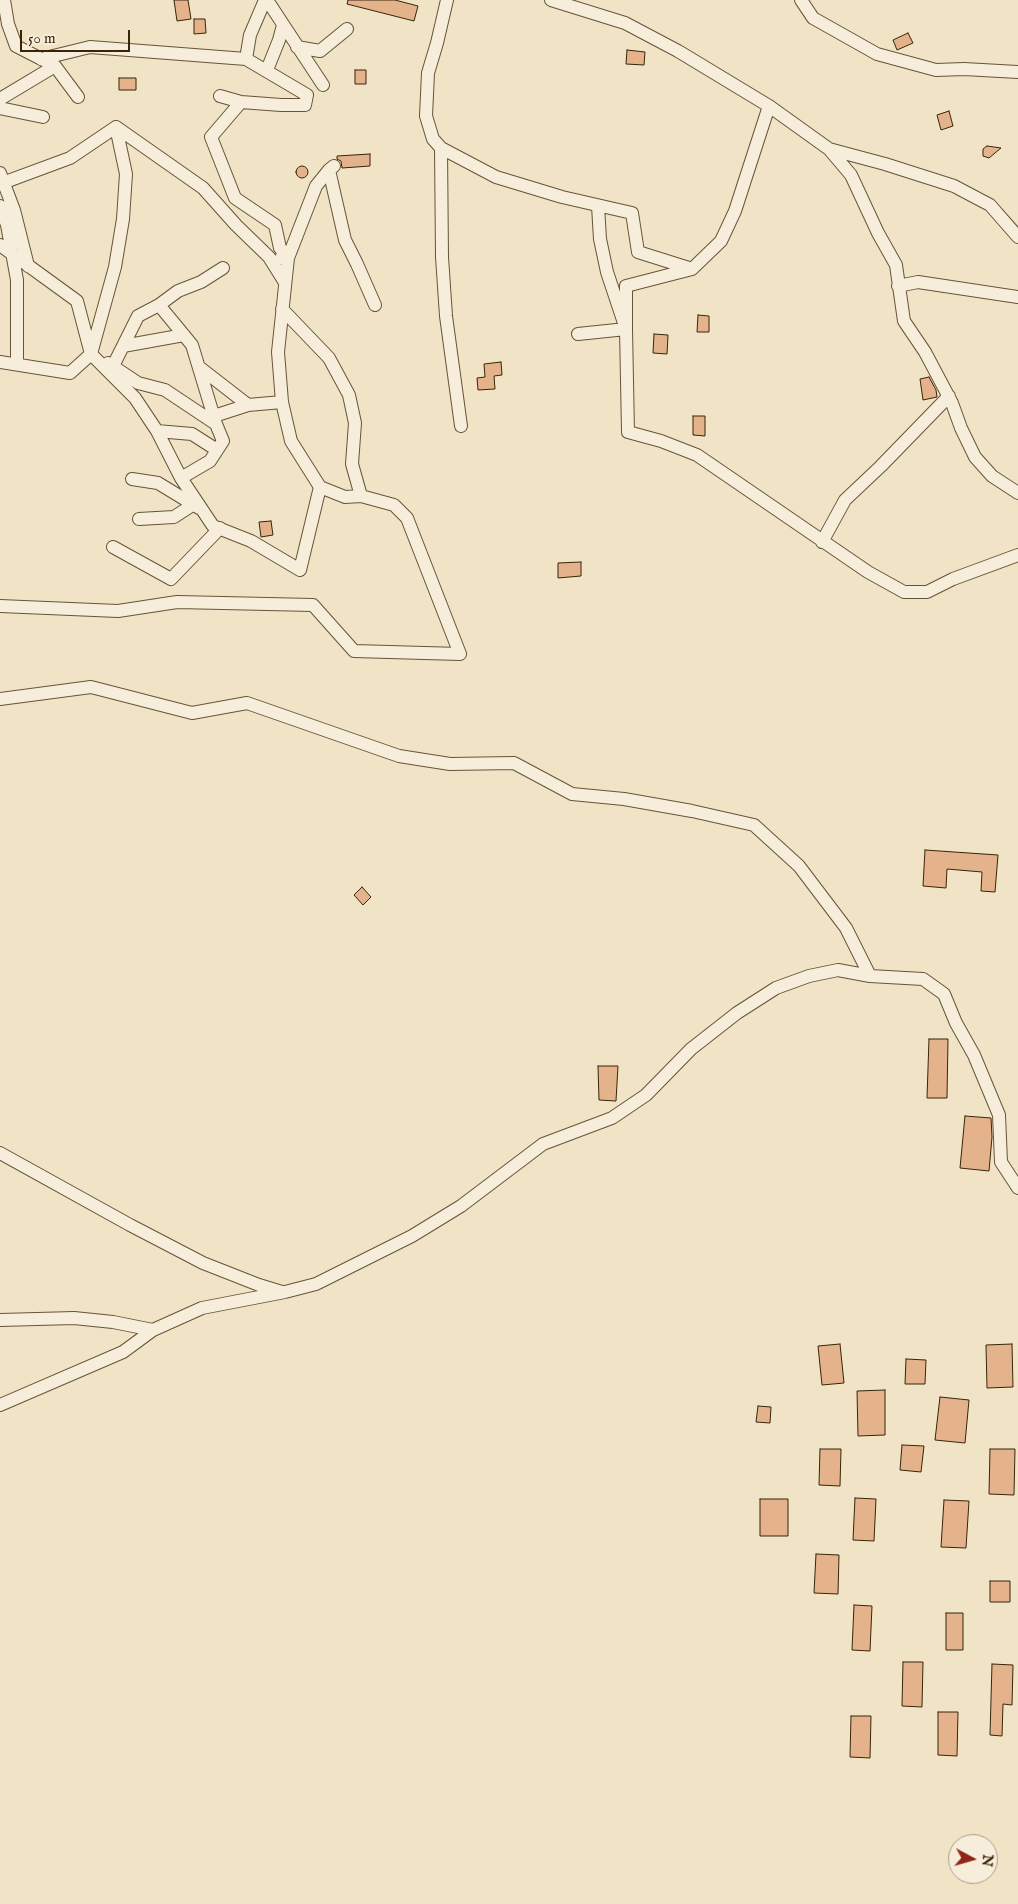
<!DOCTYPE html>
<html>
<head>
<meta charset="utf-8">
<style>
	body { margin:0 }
	#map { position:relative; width:1018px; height:1904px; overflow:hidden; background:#f1e4c6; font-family:"IM FELL English",serif }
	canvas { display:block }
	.north { position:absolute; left:948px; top:1834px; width:50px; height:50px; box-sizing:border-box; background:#f6edda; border:1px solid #aa9d86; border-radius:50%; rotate:96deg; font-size:14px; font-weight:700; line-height:20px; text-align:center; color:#372409 }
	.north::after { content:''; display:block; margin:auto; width:18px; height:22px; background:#8f2418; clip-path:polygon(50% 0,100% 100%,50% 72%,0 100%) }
	.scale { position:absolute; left:20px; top:30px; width:110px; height:22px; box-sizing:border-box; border:2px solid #372409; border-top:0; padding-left:6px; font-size:15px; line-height:18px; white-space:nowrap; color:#372409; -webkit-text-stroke:4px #f6edda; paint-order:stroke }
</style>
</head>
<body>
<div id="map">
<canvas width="1018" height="1904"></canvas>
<div class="north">N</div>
<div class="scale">50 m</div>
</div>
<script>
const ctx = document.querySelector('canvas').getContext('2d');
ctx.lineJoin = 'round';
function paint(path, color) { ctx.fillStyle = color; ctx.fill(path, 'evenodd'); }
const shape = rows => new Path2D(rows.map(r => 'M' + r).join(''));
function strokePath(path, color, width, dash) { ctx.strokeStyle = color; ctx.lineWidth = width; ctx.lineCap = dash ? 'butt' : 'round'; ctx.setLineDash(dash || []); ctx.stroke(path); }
const building = shape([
	[174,0,188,0,191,19,177,21,174,0],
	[348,0,395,0,418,6,414,21,347,4,348,0],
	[194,19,205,19,206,33,194,34,194,19],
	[908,33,913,43,897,50,893,40,908,33],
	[627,50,645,52,644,65,626,64,627,50],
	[355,70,366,70,366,84,355,84,355,70],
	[119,78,136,78,136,90,119,90,119,78],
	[949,111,953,126,941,130,937,115,949,111],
	[987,146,1001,148,989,158,983,156,983,149,987,146],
	[370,154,370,166,342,168,341,161,337,159,337,156,370,154],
	'296 172a6 6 0 1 1 12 0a6 6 0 1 1-12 0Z',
	[698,315,709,316,709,332,697,332,698,315],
	[654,334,668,335,667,354,653,353,654,334],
	[501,362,502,375,494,376,495,389,478,390,477,378,485,377,484,364,501,362],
	[929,377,936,390,937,397,923,400,920,379,929,377],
	[693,416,705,416,705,436,693,435,693,416],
	[271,521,273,535,261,537,259,522,271,521],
	[581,562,581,576,558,578,558,563,581,562],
	[925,850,998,855,995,892,981,891,982,872,947,869,946,888,923,886,925,850],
	[362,887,371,897,363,905,354,895,362,887],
	[929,1039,948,1039,947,1098,927,1098,929,1039],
	[598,1066,618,1066,616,1101,599,1100,598,1066],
	[965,1116,991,1118,992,1137,989,1171,960,1168,965,1116],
	[840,1344,844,1383,822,1385,818,1346,840,1344],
	[1012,1344,1013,1387,987,1388,986,1345,1012,1344],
	[906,1359,926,1360,925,1384,905,1384,906,1359],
	[885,1390,885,1435,858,1436,857,1391,885,1390],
	[940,1397,969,1400,965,1443,935,1440,940,1397],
	[758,1406,771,1407,770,1423,756,1422,758,1406],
	[902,1445,924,1446,921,1472,900,1470,902,1445],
	[820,1449,841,1449,840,1486,819,1485,820,1449],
	[990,1449,1015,1449,1014,1495,989,1494,990,1449],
	[855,1498,876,1499,874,1541,853,1540,855,1498],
	[760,1499,788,1499,788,1536,760,1536,760,1499],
	[944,1500,969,1501,966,1548,941,1547,944,1500],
	[816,1554,839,1555,838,1594,814,1593,816,1554],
	[990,1581,1010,1581,1010,1602,990,1602,990,1581],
	[854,1605,872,1606,870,1651,852,1650,854,1605],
	[946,1613,963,1613,963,1650,946,1650,946,1613],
	[903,1662,923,1662,922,1707,902,1706,903,1662],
	[992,1664,1013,1665,1012,1705,1003,1704,1002,1736,990,1735,992,1664],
	[938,1712,958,1712,957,1756,938,1755,938,1712],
	[851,1716,871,1716,870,1758,850,1757,851,1716]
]);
const minor = shape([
	[4,0,8,24,16,46,55,66,78,97],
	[267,0,323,85],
	[447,0,437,43,428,73,426,116,433,139,441,148,496,177,562,197,632,213,638,252,692,269],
	[551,0,625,23,678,51,769,106,829,149,851,175,878,233,896,265,904,321,925,352,952,403,961,428,975,457,992,476,1018,493],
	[801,0,813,18,877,54,936,70,964,69,1018,72],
	[297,47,320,51,347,29],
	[41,59,90,47,246,59,250,35,265,0],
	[246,59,307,95,305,105,281,105,241,102,211,137,235,198,275,225,280,248,288,258,278,352,282,402,291,441,320,487],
	[267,70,279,40,283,25],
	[220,96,241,102],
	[0,99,55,66],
	[0,108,43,117],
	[116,127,203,188,236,225,269,257,284,281],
	[441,148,442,257,446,316,461,426],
	[829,149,885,164,954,186,990,205,1018,237],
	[334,166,329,170,345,240,357,264,375,305],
	[0,173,14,210,28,266],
	[0,184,70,158,116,127],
	[0,206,7,225,17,280,17,364],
	[598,206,600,239,607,272,626,329,628,432,661,441,697,455,868,572,904,592,927,592,953,579,1018,555],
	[0,245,77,301,91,354,115,267,123,219,126,174,116,127],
	[281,258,288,258,316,186,329,170],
	[898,286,918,282,1018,297],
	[282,309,329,358,349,395,355,423,352,464,361,496],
	[578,334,626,329,626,286,692,269,721,241,735,211,769,106],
	[123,346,184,335],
	[0,362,70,373,91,354,135,398,157,431,181,478,213,526,251,541,300,570,320,487,345,497,361,496,394,505,407,518,460,654,354,651,313,605,177,602,118,611,0,606],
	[108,363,138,383,165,390,216,424,192,345,159,305],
	[113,366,138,316,159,305,178,291,201,282,223,268],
	[199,367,248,405,282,402],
	[214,416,248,405],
	[157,431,192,434,217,450],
	[181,478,210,461,223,441,216,424],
	[132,479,158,483,199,508],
	[139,519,174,517,194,504],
	[822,542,845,500,881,466,949,396],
	[113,547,171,579,220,528],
	[0,699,91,687,192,713,247,703,399,756,450,764,514,763,572,794,624,799,692,811,754,825,799,866,846,928,870,976],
	[0,1153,130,1225,203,1263,259,1285,282,1292],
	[0,1320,74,1318,113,1322,153,1330],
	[0,1405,123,1352,153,1330,202,1308,285,1292,316,1284,412,1236,461,1206,543,1144,612,1118,646,1095,691,1049,737,1013,776,988,809,976,838,970,870,976,923,979,944,994,956,1023,974,1055,999,1115,1001,1162,1018,1188]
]);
paint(building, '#e4b38c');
strokePath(building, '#372409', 1);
strokePath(minor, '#665438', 14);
strokePath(minor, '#f6edda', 12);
</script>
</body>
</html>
